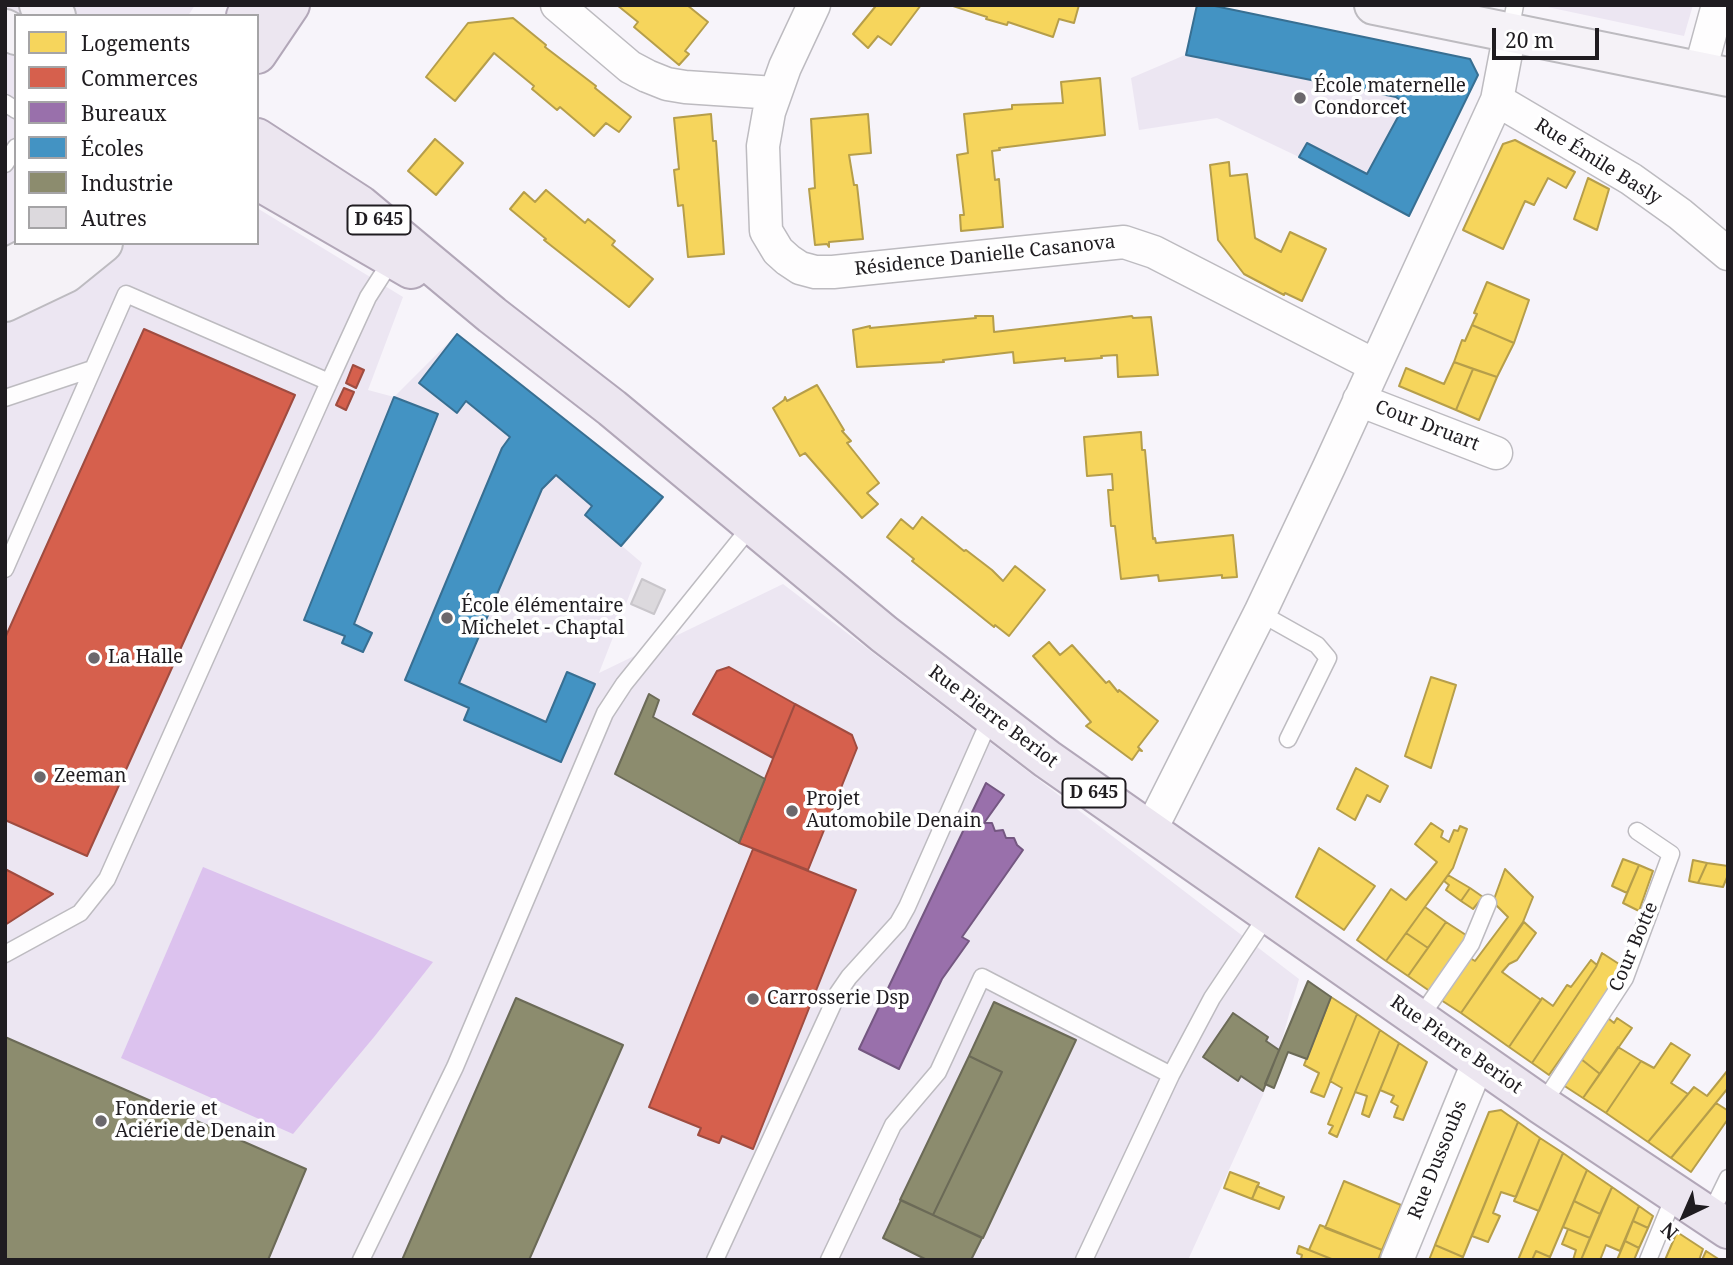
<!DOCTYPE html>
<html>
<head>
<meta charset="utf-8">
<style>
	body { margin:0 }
	#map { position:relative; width:1733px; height:1265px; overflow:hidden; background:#f7f4fa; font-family:"Noto Serif",serif }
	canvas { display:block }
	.frame { position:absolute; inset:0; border:7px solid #1f1c20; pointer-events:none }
	.legend { position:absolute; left:14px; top:14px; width:245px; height:231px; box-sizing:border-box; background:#fff; border:2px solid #a5a4a6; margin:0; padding:9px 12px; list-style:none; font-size:21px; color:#1f1c20 }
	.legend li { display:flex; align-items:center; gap:14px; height:35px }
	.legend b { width:35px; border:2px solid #a5a4a6 }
	.north { position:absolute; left:1649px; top:1181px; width:70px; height:70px; -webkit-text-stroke:5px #fff; paint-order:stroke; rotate:224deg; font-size:19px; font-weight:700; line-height:28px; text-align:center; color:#1f1c20 }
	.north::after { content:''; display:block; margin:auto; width:24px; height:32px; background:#1f1c20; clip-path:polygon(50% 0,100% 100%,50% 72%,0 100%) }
	.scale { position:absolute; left:1492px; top:28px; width:107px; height:32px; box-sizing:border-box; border:4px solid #1f1c20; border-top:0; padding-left:9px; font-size:21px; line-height:24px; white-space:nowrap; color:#1f1c20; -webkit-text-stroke:5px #fff; paint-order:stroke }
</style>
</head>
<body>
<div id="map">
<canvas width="1733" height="1265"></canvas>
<div class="frame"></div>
<ul class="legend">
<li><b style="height:19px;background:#f6d55c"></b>Logements</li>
<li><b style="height:19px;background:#d6604d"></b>Commerces</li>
<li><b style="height:19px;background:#9970ab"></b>Bureaux</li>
<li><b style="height:19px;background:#4393c3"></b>Écoles</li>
<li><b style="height:19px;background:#8c8c6e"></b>Industrie</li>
<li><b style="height:19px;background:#dcd9dd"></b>Autres</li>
</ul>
<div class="north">N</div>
<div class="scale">20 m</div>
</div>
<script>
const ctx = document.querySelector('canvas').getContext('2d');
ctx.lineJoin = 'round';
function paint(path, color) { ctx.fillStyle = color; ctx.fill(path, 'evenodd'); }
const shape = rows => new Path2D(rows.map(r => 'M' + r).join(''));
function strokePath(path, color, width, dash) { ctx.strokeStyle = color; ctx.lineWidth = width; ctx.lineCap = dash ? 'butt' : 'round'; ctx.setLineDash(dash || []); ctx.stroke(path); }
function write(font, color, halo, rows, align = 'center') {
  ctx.font = font + ' "Noto Serif",serif'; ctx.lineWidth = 7; ctx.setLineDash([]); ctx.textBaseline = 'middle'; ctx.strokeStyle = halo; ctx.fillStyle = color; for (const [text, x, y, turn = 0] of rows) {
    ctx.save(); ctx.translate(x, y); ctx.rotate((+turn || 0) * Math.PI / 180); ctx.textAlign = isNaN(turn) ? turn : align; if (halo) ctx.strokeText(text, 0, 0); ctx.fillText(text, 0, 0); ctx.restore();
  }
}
const built = shape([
	[5,5,195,5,188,16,16,16,16,243,257,243,257,208,403,297,368,390,394,397,457,334,663,497,622,546,642,563,599,673,783,584,1299,979,1279,1050,1263,1095,1188,1260,5,1260],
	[1197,5,1210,5,1470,59,1478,75,1409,216,1299,157,1217,118,1139,130,1131,78,1185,55],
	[1538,5,1693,5,1684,36]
]);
const water = shape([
	[203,867,433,962,374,1037,293,1134,121,1058]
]);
const homes = shape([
	[617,5,687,5,708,22,685,51,689,54,679,65,634,27,638,22,617,5],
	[872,5,921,5,891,45,878,36,868,48,853,34,875,7,872,5],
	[950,5,1079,5,1074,23,1059,19,1053,37,1008,22,1007,25,986,19,987,17,950,5],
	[513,18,546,45,545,47,596,86,595,88,631,117,619,132,606,123,594,136,560,107,557,110,532,89,534,86,494,53,455,101,426,77,468,23,513,18],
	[1100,78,1105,135,999,148,1000,150,992,151,995,180,999,179,1003,227,961,231,960,215,964,215,957,155,968,153,964,114,1012,109,1012,105,1063,103,1061,82,1100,78],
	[711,114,713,141,716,141,724,254,688,257,683,205,678,206,674,170,679,169,674,118,711,114],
	[868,114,871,153,849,155,854,185,857,185,863,239,829,242,829,247,827,244,815,245,809,189,815,188,811,119,868,114],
	[435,139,463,163,436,195,408,171,435,139],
	[1515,140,1575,172,1566,188,1548,178,1534,205,1525,201,1503,249,1463,230,1503,144,1515,140],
	[1229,162,1230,176,1247,174,1255,238,1281,252,1290,232,1326,249,1302,301,1285,293,1284,295,1244,274,1218,240,1210,165,1229,162],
	[1588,178,1609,189,1597,230,1574,219,1588,178],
	[546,190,585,223,588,219,615,241,612,245,653,279,629,307,544,240,546,239,510,209,524,192,535,202,546,190],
	[1487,282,1529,300,1514,343,1472,325,1477,314,1474,313,1487,282],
	[975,316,993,316,994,332,1132,316,1133,318,1151,317,1158,375,1118,377,1117,355,1101,356,1102,358,1065,361,1065,358,1014,363,1013,352,943,360,944,362,857,367,853,330,870,326,870,328,976,318,975,316],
	[1472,325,1514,343,1497,377,1454,362,1462,340,1465,341,1472,325],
	[1454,362,1473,369,1456,410,1399,386,1406,368,1444,384,1454,362],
	[1473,369,1497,377,1479,420,1456,410,1473,369],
	[817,385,844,430,842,431,851,441,847,443,879,483,867,493,878,504,862,518,805,453,800,456,773,408,784,400,785,397,787,401,817,385],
	[1141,432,1142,450,1145,450,1153,539,1155,538,1156,543,1233,535,1237,577,1222,578,1222,575,1159,581,1158,575,1121,579,1115,526,1111,526,1108,490,1113,490,1112,474,1087,476,1084,437,1141,432],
	[922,517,964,551,966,550,992,570,1003,581,1015,566,1045,590,1009,636,995,625,994,627,912,561,914,559,887,537,901,519,913,529,922,517],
	[1049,642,1060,655,1072,645,1106,683,1109,681,1118,692,1119,690,1158,721,1138,747,1142,751,1139,750,1132,760,1086,726,1091,722,1033,656,1049,642],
	[1431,677,1456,685,1431,768,1405,756,1431,677],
	[1356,768,1388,786,1380,802,1367,795,1355,820,1337,809,1356,768],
	[1431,823,1443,831,1441,837,1449,842,1454,830,1458,831,1460,826,1467,829,1453,868,1386,961,1357,940,1391,889,1406,900,1437,862,1415,844,1431,823],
	[1319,848,1375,886,1344,930,1296,897,1319,848],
	[1623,859,1639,865,1627,893,1612,886,1623,859],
	[1693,860,1707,863,1698,883,1689,881,1693,860],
	[1707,863,1728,866,1728,875,1723,887,1698,883,1707,863],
	[1639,865,1653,871,1639,911,1623,903,1639,865],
	[1505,869,1533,897,1523,922,1461,1013,1441,1000,1470,958,1475,961,1508,917,1493,902,1505,869],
	[1448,875,1470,888,1461,901,1446,890,1449,885,1444,881,1448,875],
	[1470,888,1483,897,1473,909,1461,901,1470,888],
	[1425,907,1446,922,1428,948,1406,933,1425,907],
	[1446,922,1469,937,1431,992,1408,976,1446,922],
	[1524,922,1536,933,1517,960,1509,964,1502,972,1541,1000,1509,1047,1461,1013,1524,922],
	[1406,933,1428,948,1408,976,1386,961,1406,933],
	[1602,953,1619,964,1611,987,1549,1075,1532,1063,1596,967,1602,953],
	[1591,960,1597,965,1596,967,1532,1063,1509,1047,1542,998,1553,1006,1567,985,1571,987,1591,960],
	[1331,997,1357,1014,1324,1097,1311,1092,1319,1073,1304,1065,1331,997],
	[1357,1014,1380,1030,1337,1137,1329,1133,1333,1126,1328,1124,1342,1088,1330,1081,1357,1014],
	[1608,1018,1614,1023,1617,1018,1632,1028,1600,1074,1581,1059,1608,1018],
	[1380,1030,1399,1043,1369,1117,1362,1114,1367,1096,1355,1092,1380,1030],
	[1399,1043,1427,1062,1403,1120,1394,1117,1398,1106,1391,1102,1394,1096,1380,1090,1399,1043],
	[1671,1043,1690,1055,1671,1083,1688,1094,1648,1142,1606,1113,1641,1061,1654,1068,1671,1043],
	[1618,1047,1641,1061,1606,1113,1583,1098,1618,1047],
	[1581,1059,1600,1074,1583,1098,1563,1085,1581,1059],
	[1728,1070,1728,1088,1671,1158,1648,1142,1694,1087,1707,1096,1728,1070],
	[1716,1103,1727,1110,1728,1108,1728,1119,1691,1172,1671,1158,1716,1103],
	[1501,1110,1518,1122,1463,1257,1435,1245,1489,1112,1501,1110],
	[1518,1122,1540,1138,1516,1197,1501,1192,1493,1213,1500,1216,1488,1242,1472,1236,1518,1122],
	[1540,1138,1563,1153,1539,1211,1514,1201,1540,1138],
	[1563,1153,1587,1170,1550,1257,1536,1251,1532,1260,1518,1260,1563,1153],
	[1587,1170,1612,1187,1600,1214,1574,1201,1587,1170],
	[1230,1172,1259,1183,1252,1199,1224,1188,1230,1172],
	[1344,1181,1401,1205,1382,1250,1325,1228,1344,1181],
	[1257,1186,1284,1197,1279,1209,1252,1199,1257,1186],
	[1612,1187,1639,1206,1620,1251,1606,1245,1600,1260,1581,1260,1612,1187],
	[1574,1201,1600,1214,1590,1238,1563,1227,1574,1201],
	[1639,1206,1653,1216,1648,1228,1633,1221,1639,1206],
	[1633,1221,1648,1228,1639,1248,1625,1241,1633,1221],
	[1320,1225,1382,1250,1378,1260,1334,1260,1309,1250,1320,1225],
	[1568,1229,1590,1238,1581,1260,1573,1260,1576,1250,1562,1244,1568,1229],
	[1677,1232,1703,1249,1699,1260,1665,1260,1677,1232],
	[1625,1241,1639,1248,1634,1260,1617,1260,1625,1241],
	[1435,1245,1463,1257,1462,1260,1429,1260,1435,1245],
	[1299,1246,1334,1260,1304,1260,1301,1259,1302,1255,1297,1253,1299,1246],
	[1536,1251,1550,1257,1549,1260,1532,1260,1536,1251],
	[1706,1251,1720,1260,1702,1260,1706,1251]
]);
const shops = shape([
	[144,329,295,395,87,856,5,820,5,638,144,329],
	[353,365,364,370,356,388,346,383,353,365],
	[344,388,354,392,346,410,336,405,344,388],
	[729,667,795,704,773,758,693,714,717,671,729,667],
	[795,704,852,735,857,748,808,870,739,843,795,704],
	[753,849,856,890,753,1149,722,1136,719,1143,698,1135,701,1128,649,1107,753,849],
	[5,869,53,894,5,925,5,869]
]);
const offices = shape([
	[986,783,1004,795,984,823,992,823,995,831,1003,830,1006,838,1014,838,1017,845,1023,850,962,937,969,941,942,979,899,1069,859,1049,986,783]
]);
const schools = shape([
	[1197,5,1210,5,1470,59,1478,75,1409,216,1299,157,1307,143,1367,174,1405,104,1396,97,1186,55,1197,5],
	[457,334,663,497,621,546,585,515,592,506,556,475,542,489,459,683,546,722,567,672,595,684,561,762,464,720,469,708,405,680,502,448,510,437,466,401,457,413,419,383,457,334],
	[394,397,438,414,354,624,372,633,363,652,342,643,345,636,304,620,394,397]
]);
const industry = shape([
	[649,694,659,700,653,717,765,779,739,843,615,774,649,694],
	[1308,981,1331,997,1307,1059,1288,1052,1274,1088,1265,1084,1308,981],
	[516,998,623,1045,529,1260,402,1260,516,998],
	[994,1002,1076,1040,983,1238,933,1215,1002,1072,969,1056,994,1002],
	[1233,1013,1268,1037,1266,1041,1279,1050,1263,1091,1241,1076,1238,1081,1203,1057,1233,1013],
	[5,1037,306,1169,268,1260,5,1260,5,1037],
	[969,1056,1002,1072,933,1215,900,1200,969,1056],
	[901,1200,982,1238,971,1260,927,1260,883,1238,901,1200]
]);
const building = shape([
	[642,579,665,590,654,614,631,604,642,579]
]);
const lane = shape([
	[1510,32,1515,5],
	[5,103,16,110],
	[5,164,16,147],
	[5,398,92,369],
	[5,569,126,294,329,382,368,297,393,258],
	[1260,613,1317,645,1328,658,1288,739],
	[5,954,80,913,107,879,329,382],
	[1419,1019,1471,944,1488,903],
	[1542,1105,1625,978,1671,854,1637,831],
	[1709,1217,1728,1178],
	[361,1260,455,1067,605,713,624,684,752,525],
	[715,1260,838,993,849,977,898,923,907,907,991,717],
	[829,1260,893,1125,938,1072,982,977,1171,1075],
	[1084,1260,1171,1075,1212,998,1268,914],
	[1648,1260,1675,1194]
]);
const street = shape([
	[557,5,630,67,647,76,667,84,685,87,775,93],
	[814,5,785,67,769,112,763,146,766,231,778,251,788,260,800,268,815,272,833,272,1124,242,1154,252,1374,365],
	[1700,71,1718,5],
	[1497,100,1631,179,1680,214,1728,254],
	[1359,400,1496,453],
	[1150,831,1260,613,1329,467,1497,100,1510,32],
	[1397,1260,1479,1060]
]);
const secondary = shape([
	[39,5,56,16],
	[1374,5,1728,77],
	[5,29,16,35],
	[5,269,56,243],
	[5,302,66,273,103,243]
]);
const primary = shape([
	[246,16,254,5],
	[257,54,290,5],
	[257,138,360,205,492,315,612,408,884,634,1047,759,1542,1105,1728,1229],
	[257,180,411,269]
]);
const markers = [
	[1300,98,7,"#6b686c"],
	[447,618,7,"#6b686c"],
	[94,658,7,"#6b686c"],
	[40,777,7,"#6b686c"],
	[792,811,7,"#6b686c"],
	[753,999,7,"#6b686c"],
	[101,1121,7,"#6b686c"]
];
const shields = [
	[379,220,63],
	[1094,793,63]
];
const shieldNames = [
	["D 645",379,220],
	["D 645",1094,793]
];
const poiNames = [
	["École maternelle",1314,87],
	["Condorcet",1314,109],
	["École élémentaire",461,607],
	["Michelet - Chaptal",461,629],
	["La Halle",108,658],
	["Zeeman",54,777],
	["Projet",806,800],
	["Automobile Denain",806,822],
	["Carrosserie Dsp",767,999],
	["Fonderie et",115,1110],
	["Aciérie de Denain",115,1132]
];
const streetNames = [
	["Rue Émile Basly",1598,162,32],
	["Résidence Danielle Casanova",985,256,-6],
	["Cour Druart",1427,426,21],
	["Rue Pierre Beriot",993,717,37],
	["Cour Botte",1634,947,-67],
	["Rue Pierre Beriot",1456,1045,35],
	["Rue Dussoubs",1438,1160,-68]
];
paint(built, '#ece6f2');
paint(water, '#dcc2ee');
paint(homes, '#f6d55c');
strokePath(homes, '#b69e4a', 2);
paint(shops, '#d6604d');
strokePath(shops, '#9f4c40', 2);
paint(offices, '#9970ab');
strokePath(offices, '#745781', 2);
paint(schools, '#4393c3');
strokePath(schools, '#386f92', 2);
paint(industry, '#8c8c6e');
strokePath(industry, '#6b6a57', 2);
paint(building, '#dcd9dd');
strokePath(building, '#c9c6cb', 2);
strokePath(lane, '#bdbbc0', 19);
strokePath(street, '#bdbbc0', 35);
strokePath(secondary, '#bdbbc0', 42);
strokePath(primary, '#b2a7b8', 42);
strokePath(lane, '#fefdfe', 16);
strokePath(street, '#fefdfe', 32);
strokePath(secondary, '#f5f2f7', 38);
strokePath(primary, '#ece6f0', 38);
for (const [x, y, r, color] of markers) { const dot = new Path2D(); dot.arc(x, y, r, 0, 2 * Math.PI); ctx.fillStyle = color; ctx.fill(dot); strokePath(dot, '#fff', 2.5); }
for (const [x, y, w] of shields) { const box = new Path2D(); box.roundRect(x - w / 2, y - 14.5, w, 29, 5); ctx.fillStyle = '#fff'; ctx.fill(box); strokePath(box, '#1f1c20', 2); }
write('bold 18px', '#1f1c20', null, shieldNames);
write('19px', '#1f1c20', '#fff', poiNames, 'left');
write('19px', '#1f1c20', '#fff', streetNames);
</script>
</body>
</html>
